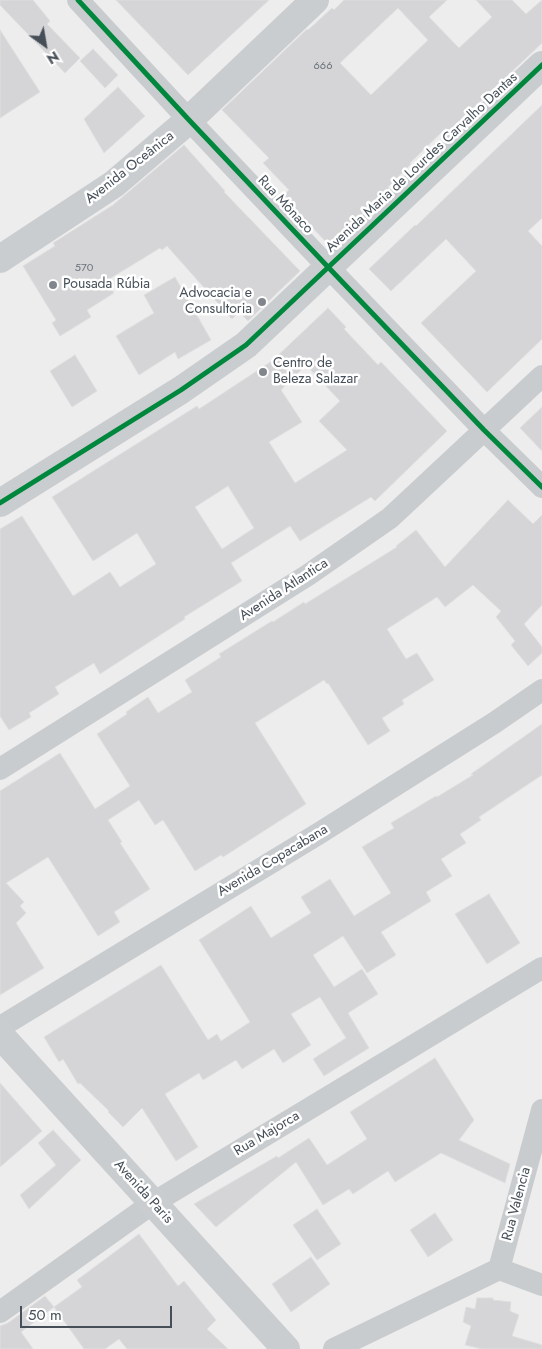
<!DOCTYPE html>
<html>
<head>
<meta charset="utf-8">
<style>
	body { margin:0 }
	#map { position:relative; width:542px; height:1349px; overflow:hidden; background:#eeeded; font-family:Jost,sans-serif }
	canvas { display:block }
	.north { position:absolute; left:20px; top:20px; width:50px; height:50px; -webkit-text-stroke:4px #fff; paint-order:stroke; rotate:148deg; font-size:14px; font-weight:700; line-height:20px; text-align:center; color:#464f58 }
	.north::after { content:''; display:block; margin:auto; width:18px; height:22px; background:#464f58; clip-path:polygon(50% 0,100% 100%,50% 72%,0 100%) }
	.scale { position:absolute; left:20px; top:1306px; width:152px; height:22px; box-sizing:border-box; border:2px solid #464f58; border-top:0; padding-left:6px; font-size:15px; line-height:18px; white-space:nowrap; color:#464f58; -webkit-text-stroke:4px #fff; paint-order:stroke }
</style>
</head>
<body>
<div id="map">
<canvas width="542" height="1349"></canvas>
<div class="north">N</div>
<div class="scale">50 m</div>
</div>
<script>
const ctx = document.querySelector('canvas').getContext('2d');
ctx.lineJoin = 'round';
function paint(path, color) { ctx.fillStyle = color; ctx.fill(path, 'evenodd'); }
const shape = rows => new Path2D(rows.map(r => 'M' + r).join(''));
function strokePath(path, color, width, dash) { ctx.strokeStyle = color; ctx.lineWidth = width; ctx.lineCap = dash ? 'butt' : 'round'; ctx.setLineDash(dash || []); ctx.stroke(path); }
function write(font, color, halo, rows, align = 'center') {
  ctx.font = font + ' Jost,sans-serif'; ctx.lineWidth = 5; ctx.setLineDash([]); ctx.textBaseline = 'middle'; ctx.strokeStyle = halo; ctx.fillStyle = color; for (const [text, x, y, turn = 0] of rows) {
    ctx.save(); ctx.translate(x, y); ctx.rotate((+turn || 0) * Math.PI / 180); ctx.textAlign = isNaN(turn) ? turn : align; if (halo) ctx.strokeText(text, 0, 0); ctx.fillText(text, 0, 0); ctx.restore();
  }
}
const building = shape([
	[0,0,33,0,50,21,47,24,80,58,65,73,0,5,0,0],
	[116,0,269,0,188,75,116,0],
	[344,0,447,0,429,17,459,48,492,17,476,0,512,0,526,14,542,0,542,43,449,131,446,128,410,163,411,164,388,187,389,188,329,245,282,196,289,190,263,163,269,158,222,110,307,29,308,30,332,8,334,10,344,0],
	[398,8,428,40,371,95,340,63,398,8],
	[0,30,40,92,0,118,0,30],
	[93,49,118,75,105,88,80,61,93,49],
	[118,87,145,116,104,153,84,119,118,87],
	[542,105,542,218,528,231,542,246,542,339,487,392,421,323,476,271,446,239,391,291,369,269,415,225,416,226,542,105],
	[184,145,225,191,224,192,300,271,248,321,239,312,232,319,167,246,162,250,160,248,106,281,114,293,87,310,91,317,60,336,52,323,56,320,23,266,55,246,53,243,113,205,184,145],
	[175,277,211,340,178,359,175,352,139,375,116,336,154,313,144,295,175,277],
	[328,308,346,327,344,329,378,365,381,362,447,431,375,501,371,497,300,541,290,526,231,563,242,581,184,617,185,619,100,674,94,663,55,687,59,694,29,713,31,717,9,730,0,716,0,529,22,516,73,596,110,572,120,587,156,564,137,533,93,561,52,497,197,406,199,409,272,361,328,308],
	[306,365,340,401,319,421,347,450,295,483,269,442,302,422,281,390,306,365],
	[228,486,254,528,222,549,195,507,228,486],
	[75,355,97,391,72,407,50,371,75,355],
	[542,407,542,451,520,428,542,407],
	[508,500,533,524,542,515,542,605,524,624,542,647,542,653,528,666,511,645,515,641,496,617,501,611,473,585,445,607,437,597,387,629,406,659,417,653,434,680,402,700,404,704,382,718,390,731,368,745,328,683,327,684,324,680,255,723,306,804,223,857,221,855,195,871,163,820,155,825,139,800,108,820,122,842,120,843,150,889,114,912,120,922,98,936,48,857,6,883,24,902,20,906,26,913,16,923,44,968,0,995,0,791,60,753,95,809,130,786,97,734,127,714,126,712,148,697,158,713,192,692,185,680,221,657,219,654,272,621,273,622,304,602,305,604,397,547,396,546,416,530,445,567,508,500],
	[542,724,542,775,479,817,481,820,460,834,466,843,441,859,452,876,426,892,431,901,381,932,396,955,367,973,343,936,313,955,334,987,362,969,378,994,348,1013,369,1048,324,1076,313,1059,346,1038,320,997,291,1014,311,1045,283,1063,274,1049,242,1069,236,1060,203,1080,199,1073,165,1094,198,1147,176,1161,142,1108,123,1127,108,1112,109,1111,80,1083,78,1084,63,1059,59,1062,44,1037,161,965,208,1040,217,1034,221,1041,250,1022,199,940,251,906,271,938,311,913,301,897,330,879,354,916,391,893,362,847,394,828,391,823,436,796,437,797,473,775,471,774,542,724],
	[489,894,520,943,487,964,455,914,489,894],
	[435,1058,474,1120,459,1140,510,1164,505,1183,441,1153,395,1182,388,1171,353,1194,349,1189,323,1205,296,1162,216,1227,194,1204,277,1156,278,1158,309,1138,327,1165,367,1139,350,1112,435,1058],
	[0,1083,42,1131,0,1167,0,1083],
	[53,1130,81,1160,29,1209,20,1195,56,1165,38,1143,53,1130],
	[317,1209,341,1244,317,1260,293,1225,317,1209],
	[435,1213,453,1240,428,1257,410,1230,435,1213],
	[139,1234,178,1286,184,1281,216,1320,207,1329,228,1349,127,1349,119,1339,105,1349,84,1349,54,1307,82,1287,77,1280,139,1234],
	[311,1257,330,1284,291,1312,272,1284,311,1257],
	[45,1296,54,1307,21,1332,33,1349,0,1349,0,1326,8,1323,45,1296],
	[477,1298,493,1298,493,1300,511,1302,510,1311,519,1315,512,1336,542,1345,542,1349,482,1349,465,1345,471,1326,463,1322,466,1307,475,1309,477,1298]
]);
const street = shape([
	[78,0,189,120,328,267,484,430,542,487],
	[0,769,308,575,390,518,542,376],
	[0,1027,318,834,494,723,542,690],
	[499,1269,542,1110],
	[499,1269,542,1285],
	[0,1312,153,1203,542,968],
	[334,1349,499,1269]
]);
const secondary = shape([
	[0,259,114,184,189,120,315,0],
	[0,503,181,390,246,345,542,65],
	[0,1035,286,1349]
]);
const cycleway = shape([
	[78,0,189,120,328,267,484,430,542,487],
	[0,503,181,390,246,345,542,65]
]);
const markers = [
	[53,285,5,"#81868c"],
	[262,302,5,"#81868c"],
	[263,372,5,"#81868c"]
];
const numberNames = [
	["666",323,66],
	["570",84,268]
];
const streetNames = [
	["Avenida Maria de Lourdes Carvalho Dantas",422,163,-43],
	["Avenida Oceânica",130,168,-38],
	["Rua Mônaco",285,205,47],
	["Avenida Atlantica",284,590,-33],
	["Avenida Copacabana",273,861,-31],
	["Rua Majorca",267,1134,-31],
	["Avenida Paris",143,1192,48],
	["Rua Valencia",517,1204,-75]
];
const poiNames = [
	["Pousada Rúbia",63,285],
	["Advocacia e",252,294,"right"],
	["Consultoria",252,310,"right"],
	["Centro de",273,364],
	["Beleza Salazar",273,380]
];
paint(building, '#d5d5d7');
strokePath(building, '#dfdfe0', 1);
strokePath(street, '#c9ccce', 22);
strokePath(secondary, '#cacdcf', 28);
strokePath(cycleway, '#00873e', 5);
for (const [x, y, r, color] of markers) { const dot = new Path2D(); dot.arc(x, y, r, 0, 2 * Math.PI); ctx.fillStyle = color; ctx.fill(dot); strokePath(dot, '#fff', 2); }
write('11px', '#6b7279', null, numberNames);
write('14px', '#464f58', '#fff', streetNames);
write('14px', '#464f58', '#fff', poiNames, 'left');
</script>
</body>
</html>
